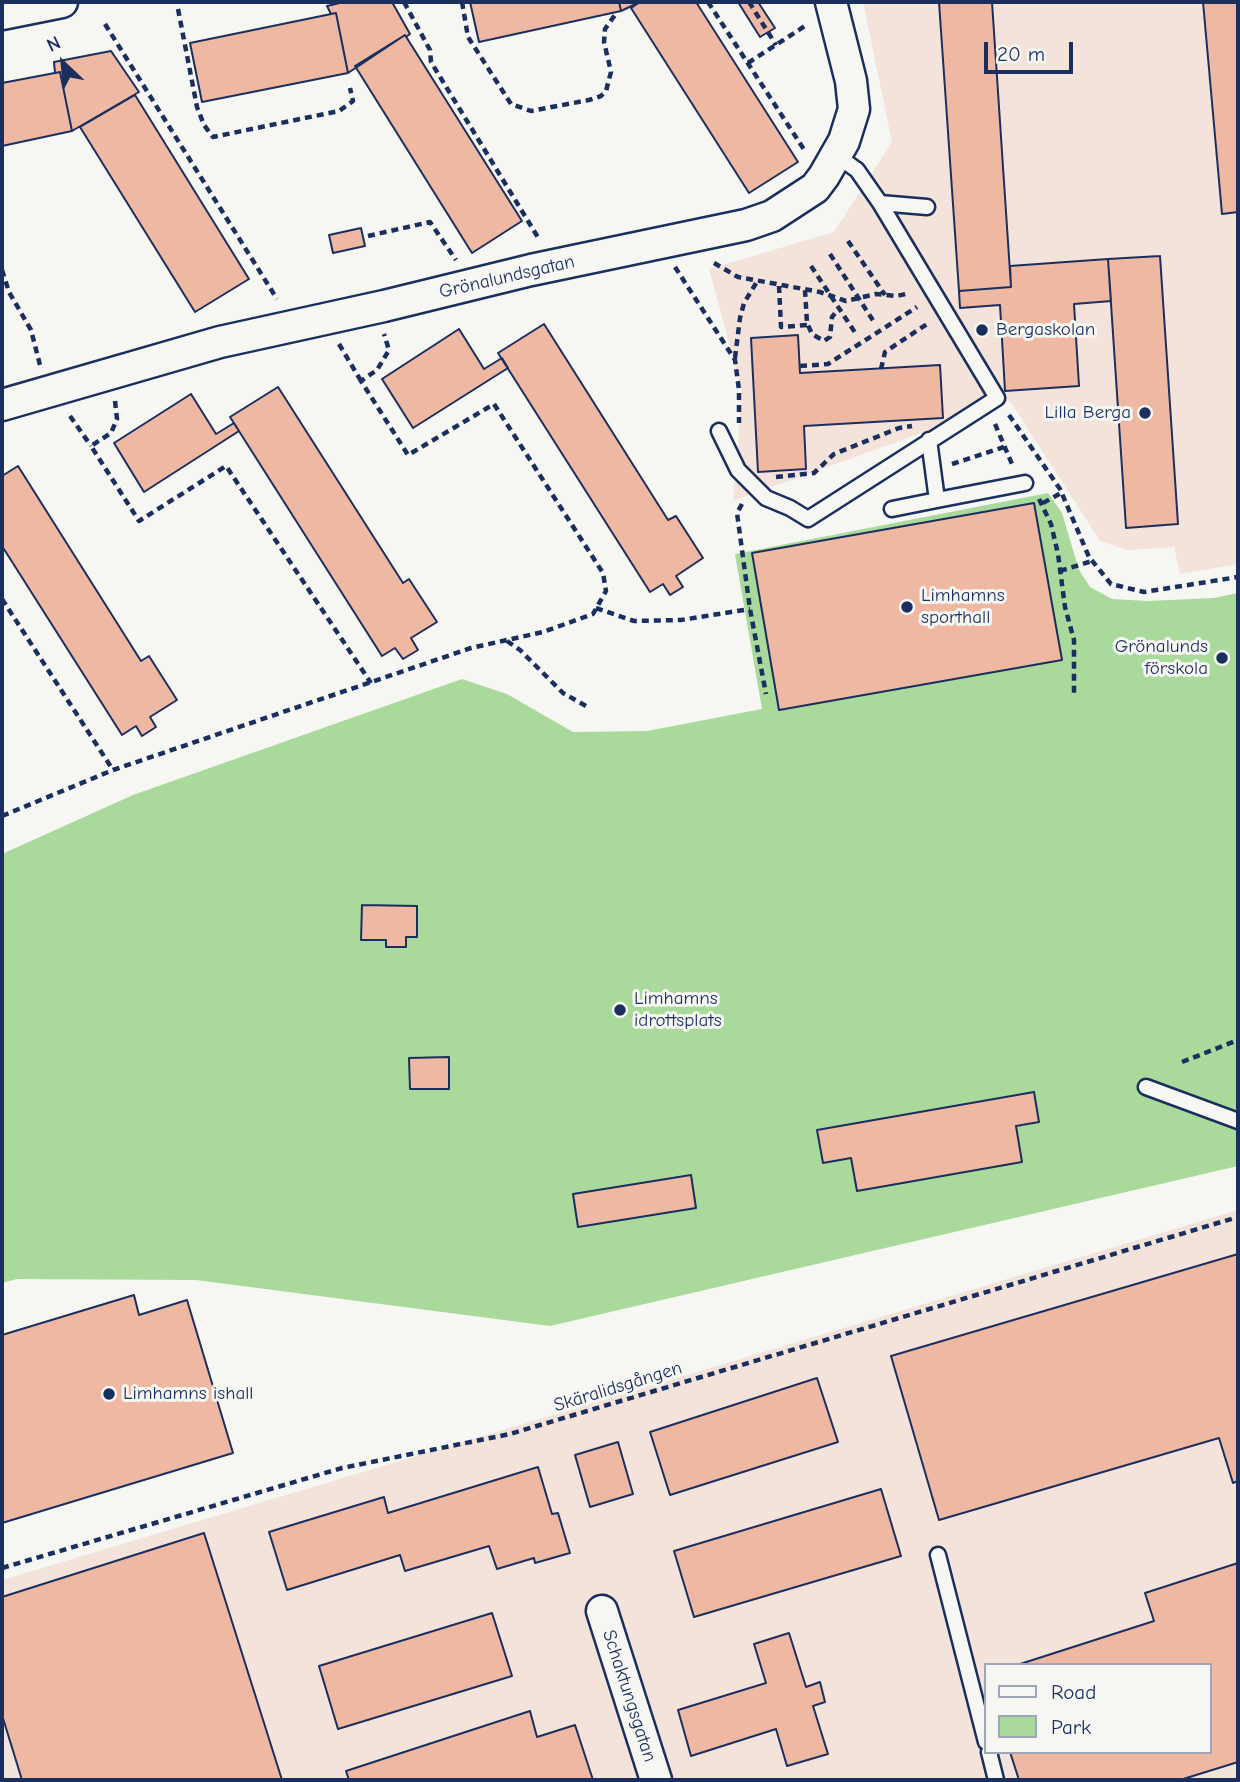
<!DOCTYPE html>
<html>
<head>
<meta charset="utf-8">
<style>
	body { margin:0 }
	#map { position:relative; width:1240px; height:1782px; overflow:hidden; background:#f6f6f2; font-family:"Comic Neue",sans-serif }
	canvas { display:block }
	.frame { position:absolute; inset:0; border:4px solid #1b2f5e; pointer-events:none }
	.legend { position:absolute; left:984px; top:1663px; width:228px; height:91px; box-sizing:border-box; background:#f6f6f2; border:2px solid #9ea6b7; margin:0; padding:9px 12px; list-style:none; font-size:21px; color:#1b2f5e }
	.legend li { display:flex; align-items:center; gap:14px; height:35px }
	.legend b { width:35px; border:2px solid #9ea6b7 }
	.north { position:absolute; left:28px; top:28px; width:70px; height:70px; -webkit-text-stroke:5px #f6f6f2; paint-order:stroke; rotate:334deg; font-size:19px; font-weight:700; line-height:28px; text-align:center; color:#1b2f5e }
	.north::after { content:''; display:block; margin:auto; width:24px; height:32px; background:#1b2f5e; clip-path:polygon(50% 0,100% 100%,50% 72%,0 100%) }
	.scale { position:absolute; left:984px; top:42px; width:89px; height:32px; box-sizing:border-box; border:4px solid #1b2f5e; border-top:0; padding-left:9px; font-size:21px; line-height:24px; white-space:nowrap; color:#1b2f5e; -webkit-text-stroke:5px #f6f6f2; paint-order:stroke }
</style>
</head>
<body>
<div id="map">
<canvas width="1240" height="1782"></canvas>
<div class="frame"></div>
<ul class="legend">
<li><b style="height:9px;background:#f6f6f2"></b>Road</li>
<li><b style="height:19px;background:#a9da9b"></b>Park</li>
</ul>
<div class="north">N</div>
<div class="scale">20 m</div>
</div>
<script>
const ctx = document.querySelector('canvas').getContext('2d');
ctx.lineJoin = 'round';
function paint(path, color) { ctx.fillStyle = color; ctx.fill(path, 'evenodd'); }
const shape = rows => new Path2D(rows.map(r => 'M' + r).join(''));
function strokePath(path, color, width, dash) { ctx.strokeStyle = color; ctx.lineWidth = width; ctx.lineCap = dash ? 'butt' : 'round'; ctx.setLineDash(dash || []); ctx.stroke(path); }
function write(font, color, halo, rows, align = 'center') {
  ctx.font = font + ' "Comic Neue",sans-serif'; ctx.lineWidth = 6; ctx.setLineDash([]); ctx.textBaseline = 'middle'; ctx.strokeStyle = halo; ctx.fillStyle = color; for (const [text, x, y, turn = 0] of rows) {
    ctx.save(); ctx.translate(x, y); ctx.rotate((+turn || 0) * Math.PI / 180); ctx.textAlign = isNaN(turn) ? turn : align; if (halo) ctx.strokeText(text, 0, 0); ctx.fillText(text, 0, 0); ctx.restore();
  }
}
const built = shape([
	[863,2,1238,2,1238,564,1180,574,1174,547,1128,550,1100,541,1010,401,733,501,742,391,709,269,834,232,892,142],
	[1238,1210,1238,1780,2,1780,2,1580],
	[986,1665,1210,1665,1210,1752,986,1752]
]);
const green = shape([
	[1048,493,1062,513,1079,570,1090,587,1112,599,1148,601,1214,598,1238,593,1238,1166,550,1326,196,1280,17,1279,2,1283,2,854,133,795,462,679,507,694,573,732,647,731,762,709,735,554]
]);
const building = shape([
	[344,2,392,2,410,34,406,37,405,35,348,73,336,13,331,14,327,6,344,2],
	[470,2,619,2,621,11,479,42,470,2],
	[619,2,640,2,621,11,619,2],
	[640,2,696,2,798,162,749,193,631,8,640,2],
	[738,2,758,2,775,28,760,37,738,2],
	[939,2,992,2,1011,287,959,291,939,2],
	[1203,2,1238,2,1238,212,1222,214,1203,2],
	[336,13,348,73,202,102,190,43,336,13],
	[405,35,522,221,472,253,355,66,405,35],
	[111,51,139,92,72,131,60,72,55,73,54,62,111,51],
	[60,72,72,131,2,146,2,83,60,72],
	[135,95,249,279,195,312,80,127,135,95],
	[361,228,365,246,333,253,329,235,361,228],
	[1160,256,1178,524,1126,528,1108,259,1160,256],
	[1108,259,1111,301,1074,304,1079,386,1005,391,1000,305,960,308,959,291,1011,287,1010,266,1108,259],
	[544,324,668,520,676,516,703,558,676,576,683,587,670,595,663,584,650,592,498,353,544,324],
	[459,329,484,369,502,358,508,368,413,428,382,379,459,329],
	[798,335,800,373,940,365,943,418,804,426,806,469,758,472,751,338,798,335],
	[278,387,403,583,409,579,437,622,411,638,418,650,403,659,395,648,382,656,230,417,278,387],
	[191,394,216,434,234,423,239,431,144,492,114,443,191,394],
	[18,466,141,661,149,656,177,700,150,717,156,727,142,736,136,726,122,735,2,546,2,476,18,466],
	[1034,503,1062,660,779,710,752,553,1034,503],
	[362,905,417,906,417,937,406,937,406,947,386,947,386,940,361,940,362,905],
	[449,1057,449,1089,410,1089,409,1058,449,1057],
	[1034,1092,1039,1122,1016,1126,1022,1162,857,1191,851,1158,823,1163,817,1130,1034,1092],
	[691,1175,696,1208,578,1227,573,1194,691,1175],
	[1238,1254,1238,1481,1233,1483,1219,1438,939,1520,891,1356,1238,1254],
	[134,1295,139,1315,187,1300,233,1453,2,1523,2,1335,134,1295],
	[817,1378,838,1442,670,1495,650,1432,817,1378],
	[618,1442,633,1494,590,1507,575,1455,618,1442],
	[538,1467,552,1514,558,1513,570,1553,535,1563,534,1558,497,1569,489,1546,405,1571,400,1555,287,1590,269,1532,384,1497,388,1513,538,1467],
	[881,1489,901,1556,694,1617,674,1551,881,1489],
	[204,1533,282,1780,22,1780,2,1715,2,1597,204,1533],
	[1238,1563,1238,1762,1180,1780,1019,1780,1010,1752,1210,1752,1210,1665,1017,1665,1154,1621,1145,1593,1238,1563],
	[492,1613,512,1676,338,1729,319,1666,492,1613],
	[789,1633,806,1687,820,1682,825,1702,813,1706,828,1754,787,1766,776,1729,691,1756,678,1710,766,1683,754,1644,789,1633],
	[530,1711,537,1737,575,1725,593,1780,349,1780,346,1771,530,1711]
]);
const path = shape([
	[404,2,430,50,431,62,539,239],
	[462,2,468,37,511,104,531,111,589,100,601,96,606,91,611,72,604,42,605,29,615,15],
	[708,2,805,151],
	[749,2,776,45],
	[178,9,197,107,204,125,213,137,339,111,353,101,350,88],
	[105,24,277,299],
	[748,63,808,24],
	[368,236,430,222,456,260],
	[848,241,885,295],
	[830,254,874,322],
	[714,263,738,277,820,292,846,301,876,294,897,296,910,293],
	[811,266,856,334],
	[675,267,735,360,739,390,739,423],
	[2,270,9,292,31,330,40,365],
	[779,286,781,327,807,325],
	[805,290,807,323,812,334,824,341,830,337,832,317,839,308],
	[339,344,361,381],
	[735,358,740,318,744,303,758,280],
	[800,366,828,364,917,307],
	[881,369,885,352,927,324],
	[115,401,117,419,111,433,91,446,139,521,226,466,371,683],
	[1009,415,1060,489,1089,557,1111,584,1144,592,1238,577],
	[70,416,91,446],
	[995,424,1012,464],
	[952,464,1004,447],
	[776,477,814,473,834,454,899,428,912,426],
	[1039,499,1051,524,1058,554,1065,607,1074,640,1074,694],
	[1043,503,1061,493],
	[742,504,737,513,750,609,766,694],
	[1060,571,1092,561],
	[2,599,113,770],
	[596,608,634,621,681,620,750,609],
	[507,641,520,650,563,693,586,706],
	[2,816,113,770,471,648,543,632,593,614,606,591,603,573,494,404,408,455,361,381,377,370,389,350,384,334],
	[1182,1062,1238,1040],
	[2,1568,342,1468,510,1434,1238,1217]
]);
const service = shape([
	[836,155,857,170,880,203,927,207],
	[719,431,738,470,766,498,790,508,808,519,997,398,880,203],
	[929,440,937,500,1025,483],
	[892,509,937,500],
	[1146,1087,1238,1121],
	[938,1555,986,1742],
	[989,1752,996,1780]
]);
const minor = shape([
	[2,14,62,2],
	[2,405,220,342,384,306,531,270,746,225,772,216,815,188,824,176,844,141,854,109,851,81,831,2],
	[602,1611,656,1780]
]);
const markers = [
	[982,330,7,"#1b2f5e"],
	[1145,413,7,"#1b2f5e"],
	[907,607,7,"#1b2f5e"],
	[1222,658,7,"#1b2f5e"],
	[620,1010,7,"#1b2f5e"],
	[109,1394,7,"#1b2f5e"]
];
const streetNames = [
	["Grönalundsgatan",507,277,-13],
	["Skäralidsgången",618,1387,-17],
	["Schaktungsgatan",629,1696,72]
];
const poiNames = [
	["Bergaskolan",996,330],
	["Lilla Berga",1131,413,"right"],
	["Limhamns",921,596],
	["sporthall",921,618],
	["Grönalunds",1208,647,"right"],
	["förskola",1208,669,"right"],
	["Limhamns",634,999],
	["idrottsplats",634,1021],
	["Limhamns ishall",123,1394]
];
paint(built, '#f4e3da');
paint(green, '#a9da9b');
paint(building, '#efb8a3');
strokePath(building, '#1b2f5e', 2);
strokePath(service, '#1b2f5e', 19);
strokePath(minor, '#1b2f5e', 35);
strokePath(path, '#1b2f5e', 4.5, [7, 5]);
strokePath(service, '#f6f6f2', 14);
strokePath(minor, '#f6f6f2', 30);
for (const [x, y, r, color] of markers) { const dot = new Path2D(); dot.arc(x, y, r, 0, 2 * Math.PI); ctx.fillStyle = color; ctx.fill(dot); strokePath(dot, '#f6f6f2', 2.5); }
write('19px', '#1b2f5e', '#f6f6f2', streetNames);
write('19px', '#1b2f5e', '#f6f6f2', poiNames, 'left');
</script>
</body>
</html>
